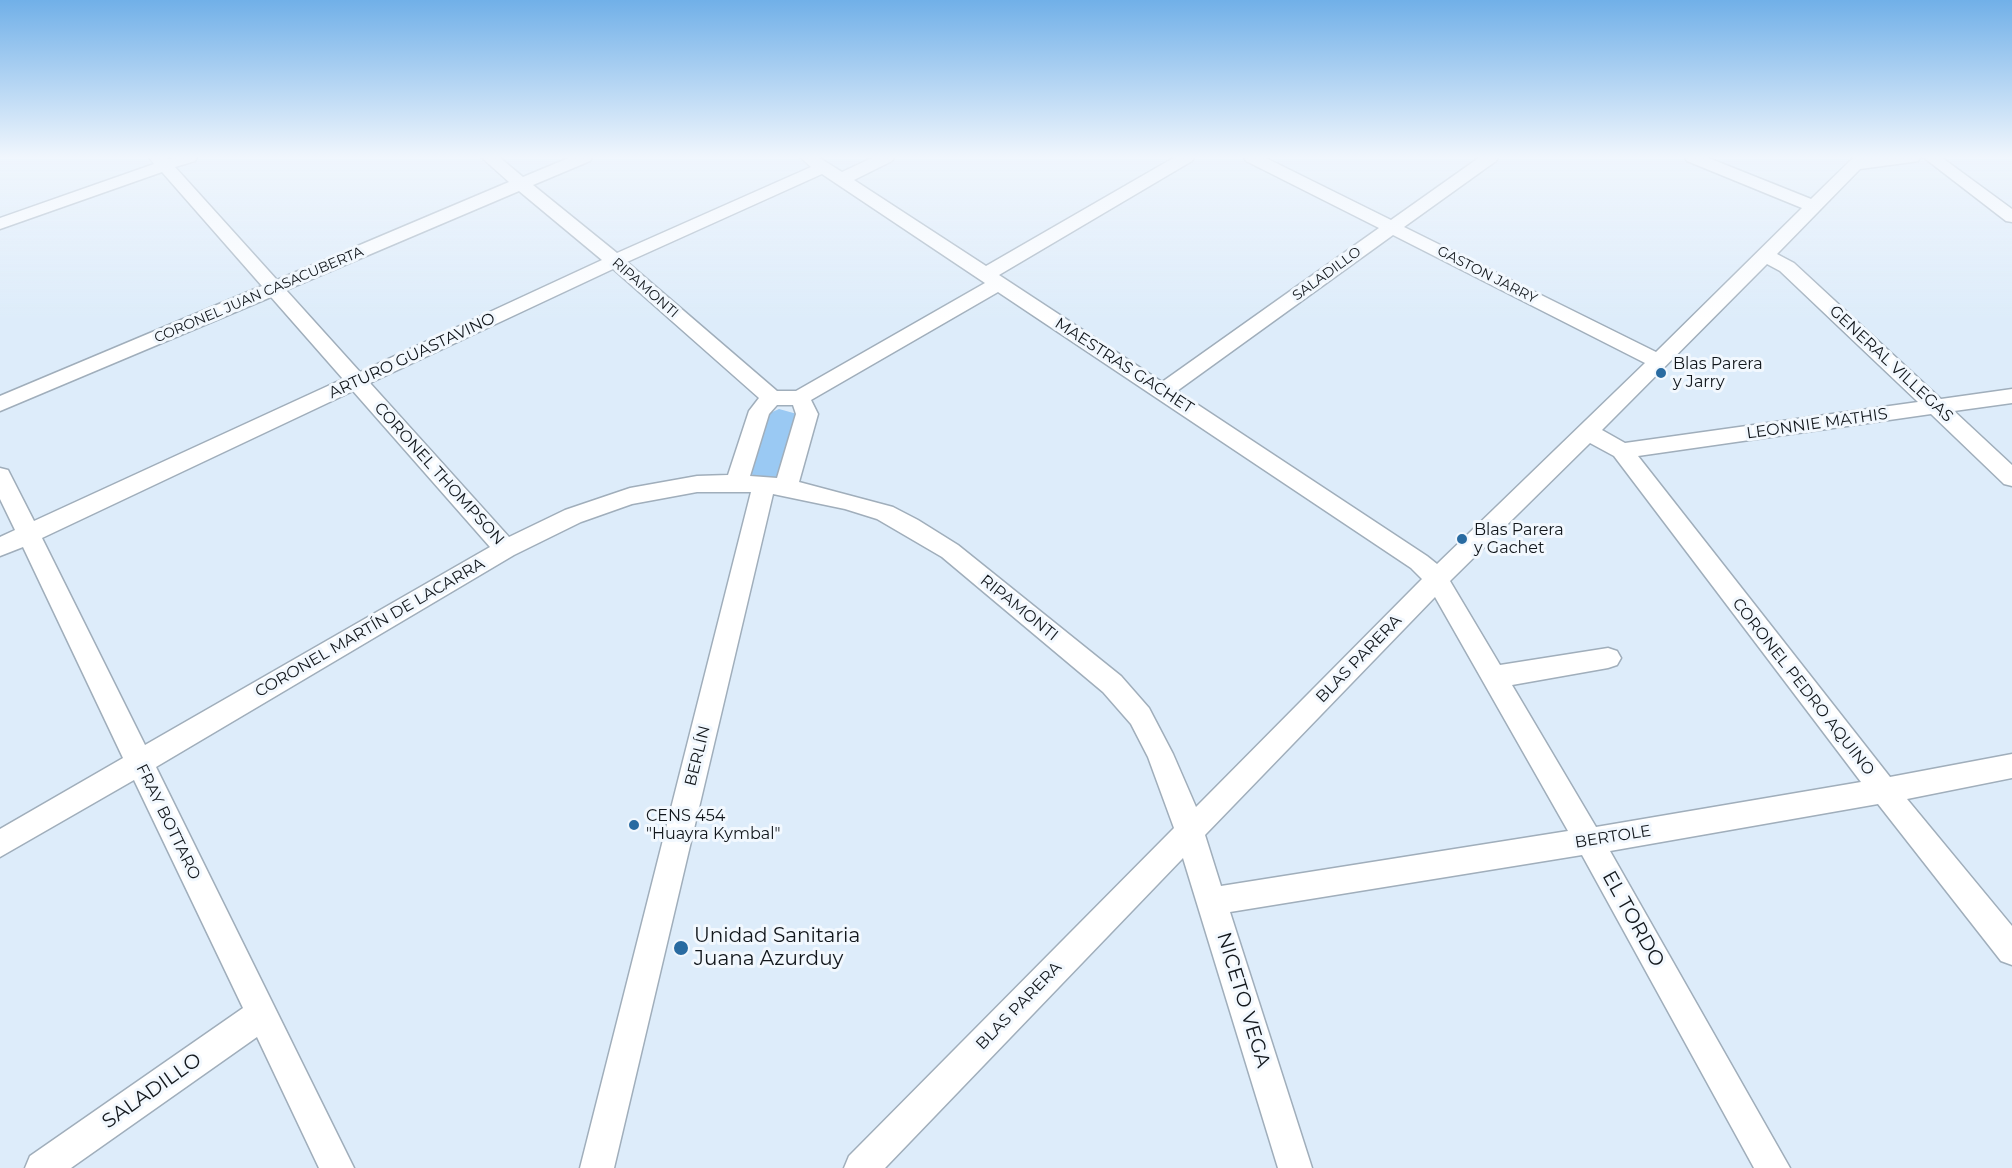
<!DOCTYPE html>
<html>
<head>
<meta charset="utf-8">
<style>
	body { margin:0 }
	canvas { display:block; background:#ddecfa }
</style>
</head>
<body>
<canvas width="2012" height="1168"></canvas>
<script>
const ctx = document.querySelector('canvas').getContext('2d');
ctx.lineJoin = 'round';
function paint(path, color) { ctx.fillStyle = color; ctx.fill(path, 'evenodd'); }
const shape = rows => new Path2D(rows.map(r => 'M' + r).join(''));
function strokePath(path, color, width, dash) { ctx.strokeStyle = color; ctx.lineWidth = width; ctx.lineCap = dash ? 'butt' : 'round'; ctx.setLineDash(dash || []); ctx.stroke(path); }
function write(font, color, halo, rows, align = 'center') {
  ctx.font = font + ' Montserrat,sans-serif'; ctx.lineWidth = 6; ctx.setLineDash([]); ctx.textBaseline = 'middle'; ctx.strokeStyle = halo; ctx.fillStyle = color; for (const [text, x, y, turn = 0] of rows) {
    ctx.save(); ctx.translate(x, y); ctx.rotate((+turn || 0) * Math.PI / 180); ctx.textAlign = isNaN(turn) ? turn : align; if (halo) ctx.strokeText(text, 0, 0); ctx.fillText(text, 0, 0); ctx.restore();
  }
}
const green = shape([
	[779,409,797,414,782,474,777,478,756,479,749,471,768,414]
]);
const minor = shape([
	[149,157,166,157,168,159,175,157,197,157,195,161,175,167,277,280,509,182,481,157,499,157,523,177,571,157,592,157,590,161,533,185,617,253,811,167,800,157,818,157,842,172,874,157,894,157,892,161,854,180,986,266,1175,157,1194,157,1192,161,999,275,1162,382,1379,228,1246,161,1244,157,1264,157,1391,220,1480,157,1498,157,1496,161,1404,227,1656,352,1802,208,1687,161,1685,157,1706,157,1811,199,1854,157,1920,157,1918,161,1912,162,1860,169,1777,254,1794,263,1941,399,2012,389,2012,403,1954,411,2012,465,2012,486,2004,484,1931,414,1638,456,1890,777,2012,754,2012,778,1907,799,2012,926,2012,965,2001,961,1878,804,1610,851,1790,1168,1754,1168,1582,855,1230,912,1312,1168,1278,1168,1183,858,885,1168,844,1168,849,1156,1174,828,1148,757,1131,724,1103,692,942,557,877,519,845,509,773,494,614,1168,580,1168,751,492,697,492,632,504,581,522,514,555,156,767,354,1168,319,1168,257,1037,71,1168,25,1168,30,1156,243,1008,134,780,0,857,0,829,123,758,23,547,0,556,0,537,15,530,0,499,0,468,8,470,34,521,343,379,271,297,0,411,0,396,262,286,162,172,0,229,0,218,154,164,149,157],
	[822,174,985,283,796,391,777,391,627,262,822,174],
	[519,191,602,260,360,372,286,290,519,191],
	[1393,235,1645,363,1437,564,1427,556,1177,391,1393,235],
	[1767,264,1780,271,1918,402,1625,443,1602,430,1767,264],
	[613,269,759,398,749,411,728,475,697,476,630,488,565,510,509,537,370,383,613,269],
	[998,292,1411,568,1422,579,1196,807,1173,754,1149,708,1121,676,958,545,918,520,893,507,799,482,818,414,811,400,998,292],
	[353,391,490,547,145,745,42,538,353,391],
	[777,405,793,405,796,414,777,478,750,476,769,414,777,405],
	[1590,443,1614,456,1861,782,1596,827,1512,685,1608,668,1617,665,1621,658,1617,651,1608,648,1500,665,1450,581,1590,443],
	[1435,597,1568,831,1221,886,1205,835,1435,597],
	[1923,157,1941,157,2012,209,2012,222,2006,221,1923,157]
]);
const markers = [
	[1661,373,6,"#296ba1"],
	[1462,539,6,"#296ba1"],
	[634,825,6,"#296ba1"],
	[681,948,8,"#296ba1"]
];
const farStreetnames = [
	["SALADILLO",1327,274,-36],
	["GASTON JARRY",1487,275,27],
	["RIPAMONTI",645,288,41],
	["CORONEL JUAN CASACUBERTA",259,295,-23]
];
const streetNames = [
	["ARTURO GUASTAVINO",412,356,-25],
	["GENERAL VILLEGAS",1891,364,43],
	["MAESTRAS GACHET",1124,366,33],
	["LEONNIE MATHIS",1817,424,-8],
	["CORONEL THOMPSON",439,474,48],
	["RIPAMONTI",1019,608,39],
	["CORONEL MARTÍN DE LACARRA",370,628,-30],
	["BLAS PARERA",1359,659,-46],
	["CORONEL PEDRO AQUINO",1803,687,52],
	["BERLÍN",698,756,-76],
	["FRAY BOTTARO",168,822,64],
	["BERTOLE",1613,837,-9],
	["BLAS PARERA",1019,1006,-46]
];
const poiNames = [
	["Blas Parera",1673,364],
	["y Jarry",1673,382],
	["Blas Parera",1474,530],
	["y Gachet",1474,548],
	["CENS 454",646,816],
	["\"Huayra Kymbal\"",646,834]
];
const nearStreetnames = [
	["EL TORDO",1633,919,61],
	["NICETO VEGA",1243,1000,73],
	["SALADILLO",152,1091,-35]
];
const nearPoinames = [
	["Unidad Sanitaria",694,936],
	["Juana Azurduy",694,959]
];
paint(green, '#9ac9f3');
strokePath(minor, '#a0aebb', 3);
paint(minor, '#fff');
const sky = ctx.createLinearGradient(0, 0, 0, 320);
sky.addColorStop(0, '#71b0e8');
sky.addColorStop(0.49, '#f0f6fd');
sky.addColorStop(1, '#f0f6fd00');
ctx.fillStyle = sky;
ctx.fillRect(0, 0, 2012, 320);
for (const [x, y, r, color] of markers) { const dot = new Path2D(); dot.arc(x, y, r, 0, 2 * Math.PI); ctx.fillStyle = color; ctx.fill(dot); strokePath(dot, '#f2f8fe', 2); }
write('14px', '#12171c', '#f2f8fe', farStreetnames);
write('16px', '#12171c', '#f2f8fe', streetNames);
write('16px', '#12171c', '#f2f8fe', poiNames, 'left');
write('20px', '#12171c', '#f2f8fe', nearStreetnames);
write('20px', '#12171c', '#f2f8fe', nearPoinames, 'left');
</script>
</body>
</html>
